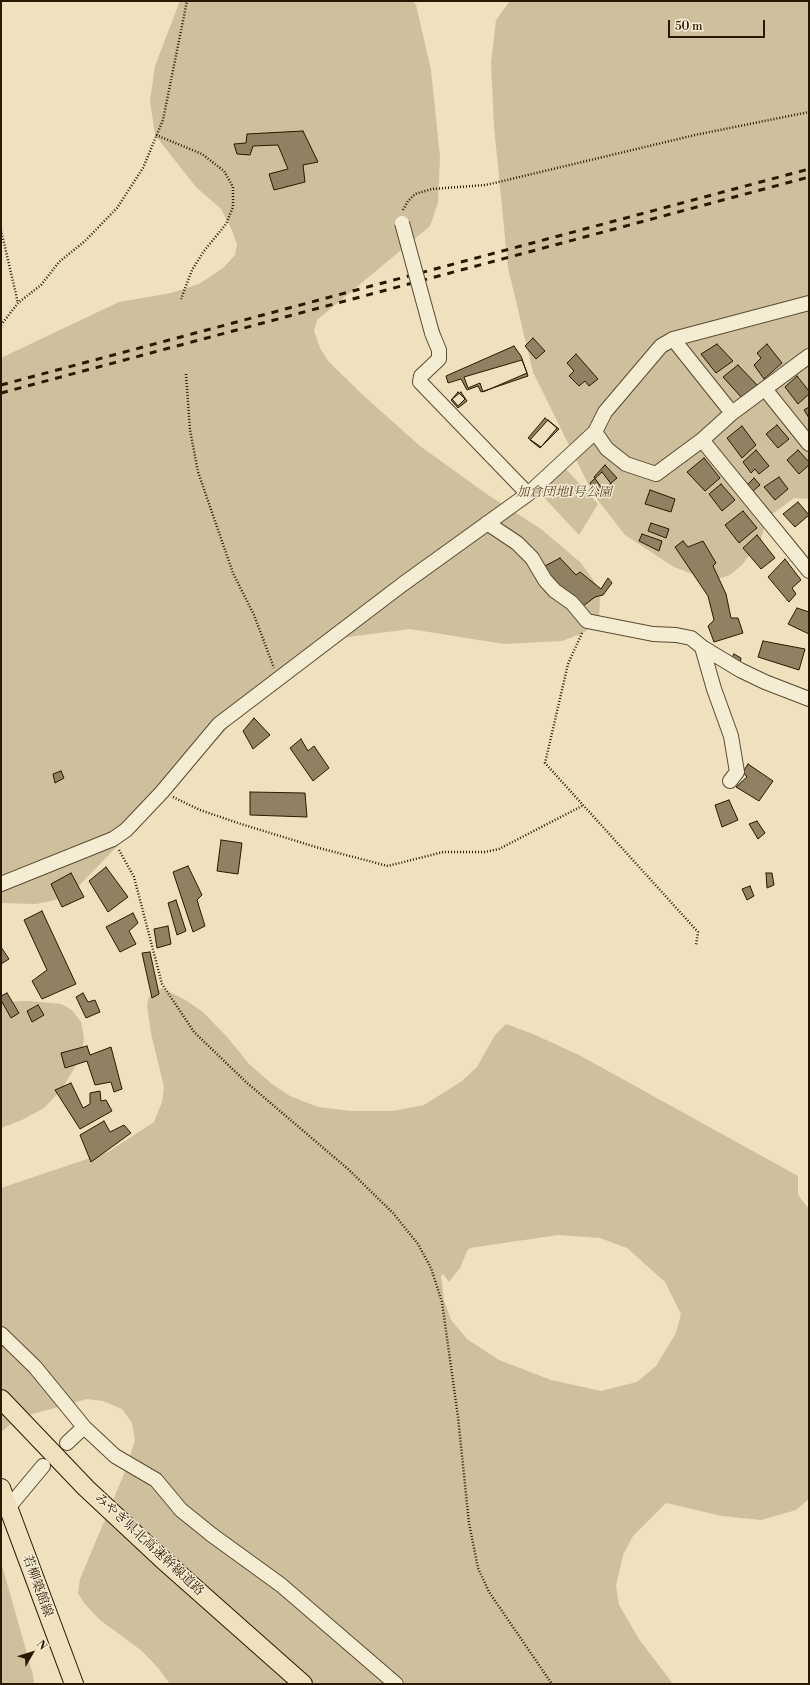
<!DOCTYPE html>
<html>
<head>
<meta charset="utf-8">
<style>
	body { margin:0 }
	#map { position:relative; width:810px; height:1685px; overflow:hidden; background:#efe1bd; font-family:"Libre Bodoni",serif }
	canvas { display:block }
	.frame { position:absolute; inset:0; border:2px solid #2a1800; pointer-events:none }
	.north { position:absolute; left:12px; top:1633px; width:40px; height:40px; -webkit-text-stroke:3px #f5ecd4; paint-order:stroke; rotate:51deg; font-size:11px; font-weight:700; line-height:16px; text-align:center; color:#2a1800 }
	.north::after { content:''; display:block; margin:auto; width:14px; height:18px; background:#2a1800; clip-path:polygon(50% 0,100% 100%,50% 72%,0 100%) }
	.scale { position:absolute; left:668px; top:20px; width:97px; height:18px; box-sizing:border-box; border:2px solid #2a1800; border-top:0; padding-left:5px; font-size:12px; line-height:14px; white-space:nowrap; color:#2a1800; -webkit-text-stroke:3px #f5ecd4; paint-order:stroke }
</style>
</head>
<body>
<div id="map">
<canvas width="810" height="1685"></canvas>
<div class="frame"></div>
<div class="north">N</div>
<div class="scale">50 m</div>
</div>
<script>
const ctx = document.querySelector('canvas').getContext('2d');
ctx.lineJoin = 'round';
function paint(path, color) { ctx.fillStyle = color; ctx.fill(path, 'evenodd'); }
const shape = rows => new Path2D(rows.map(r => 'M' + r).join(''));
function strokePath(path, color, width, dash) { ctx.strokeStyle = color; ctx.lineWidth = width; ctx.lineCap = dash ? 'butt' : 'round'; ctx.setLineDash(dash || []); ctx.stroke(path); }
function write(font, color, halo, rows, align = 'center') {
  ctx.font = font + ' "Libre Bodoni","Noto Serif JP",serif'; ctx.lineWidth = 3; ctx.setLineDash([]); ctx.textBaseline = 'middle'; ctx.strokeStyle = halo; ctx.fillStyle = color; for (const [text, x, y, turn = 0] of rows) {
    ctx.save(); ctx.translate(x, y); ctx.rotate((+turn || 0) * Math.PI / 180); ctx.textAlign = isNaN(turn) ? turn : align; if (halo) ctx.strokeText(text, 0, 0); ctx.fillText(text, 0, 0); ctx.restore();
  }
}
const green = shape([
	[180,1,413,1,416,5,431,70,440,157,438,203,430,226,317,320,314,331,320,348,328,361,364,396,420,446,488,495,541,529,581,563,596,584,600,599,599,621,583,633,562,641,504,644,410,629,348,637,311,650,260,692,173,788,75,890,55,900,36,904,1,903,1,358,119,302,171,293,199,284,223,268,235,255,237,245,232,230,221,209,196,187,155,135,150,101,155,66],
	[510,1,809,1,809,499,794,498,767,518,761,539,742,565,730,575,711,581,674,567,625,535,593,494,533,372,508,268,494,126,491,63,496,20],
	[566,469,598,504,579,535,537,490],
	[162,988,187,1001,203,1012,228,1038,249,1064,272,1084,290,1096,318,1107,351,1111,393,1111,424,1105,462,1081,477,1067,495,1035,506,1024,533,1034,579,1055,798,1176,798,1195,809,1209,809,1499,796,1510,761,1520,722,1516,666,1503,633,1536,623,1555,616,1586,619,1605,639,1639,673,1684,170,1684,159,1669,142,1651,100,1620,84,1603,78,1593,80,1579,124,1474,135,1440,132,1423,122,1409,103,1401,87,1399,18,1418,1,1432,1,1188,108,1152,154,1122,162,1102,164,1087,151,1033,147,1005,149,997],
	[558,1235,600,1238,627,1248,665,1282,681,1314,676,1333,656,1366,637,1382,601,1391,551,1380,499,1360,467,1339,451,1320,444,1300,441,1276,443,1274,449,1282,460,1268,467,1251,470,1248],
	[28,1001,61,1004,72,1010,81,1022,84,1037,82,1055,62,1089,44,1108,22,1120,1,1128,1,1002],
	[1,1562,33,1675,34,1684,1,1684]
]);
const building = shape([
	[303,131,318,162,303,165,305,182,274,190,269,174,288,169,278,145,253,146,250,155,237,154,234,144,246,143,247,134,303,131],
	[533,338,545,351,536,359,525,346,533,338],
	[717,344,733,361,716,373,701,354,717,344],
	[767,344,782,363,764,379,754,365,761,358,757,353,767,344],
	[514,346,521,356,528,376,481,392,478,386,467,390,461,379,448,383,446,376,514,346],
	[576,354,598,379,589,386,585,381,579,386,569,376,574,371,567,363,576,354],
	[522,360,527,373,483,392,480,383,468,388,464,377,522,360],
	[738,365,757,385,742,398,723,377,738,365],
	[797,376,809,391,809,394,798,404,785,387,797,376],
	[458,392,465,399,458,406,452,399,458,392],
	[461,392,467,401,458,408,451,400,461,392],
	[809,407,809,418,804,410,809,407],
	[545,418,557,428,541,447,528,438,545,418],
	[548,420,559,429,540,448,530,440,548,420],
	[777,425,789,439,778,448,766,434,777,425],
	[742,426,756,445,742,458,727,438,742,426],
	[756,450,769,466,759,474,755,469,751,473,743,462,756,450],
	[798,450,809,462,809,465,799,474,787,460,798,450],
	[704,458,720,478,705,491,687,472,704,458],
	[605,465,617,478,603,490,594,477,605,465],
	[602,472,612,485,601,497,590,483,602,472],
	[779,477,788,489,775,500,764,487,779,477],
	[754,478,760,485,753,491,747,485,754,478],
	[721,484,735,500,722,511,709,494,721,484],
	[650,490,675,499,671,512,645,504,650,490],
	[798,502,809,515,795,527,783,514,798,502],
	[743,511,757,528,739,543,725,525,743,511],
	[651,523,669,529,666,538,648,531,651,523],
	[642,534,662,541,659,551,639,541,642,534],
	[757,535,775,558,761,569,743,548,757,535],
	[683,541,688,547,703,541,716,563,713,566,726,594,731,618,738,618,743,633,714,642,708,626,714,620,708,596,675,547,683,541],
	[560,558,576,575,580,572,601,589,608,578,612,583,603,595,595,597,583,606,564,593,543,567,560,558],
	[785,559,801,580,792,588,796,594,789,602,768,577,785,559],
	[797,608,809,612,809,634,788,624,797,608],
	[763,641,805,649,799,670,758,657,763,641],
	[734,654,741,658,740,664,731,659,734,654],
	[254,718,270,735,253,749,243,731,254,718],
	[301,739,308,751,314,746,329,768,313,781,290,748,301,739],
	[748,764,773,781,759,801,736,787,747,777,743,772,748,764],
	[61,771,64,778,55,783,53,774,61,771],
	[250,792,305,793,307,817,250,815,250,792],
	[729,800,738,820,722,827,715,805,729,800],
	[757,821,765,833,758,839,749,824,757,821],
	[221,840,242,843,238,874,217,871,221,840],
	[188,866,202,895,197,900,205,926,193,932,173,872,188,866],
	[106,867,128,897,108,912,89,881,106,867],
	[71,873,84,897,62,907,51,884,71,873],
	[766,873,772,873,774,885,767,888,766,873],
	[750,886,754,896,747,900,742,889,750,886],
	[176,900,186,931,177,935,168,903,176,900],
	[42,911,76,984,42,999,32,981,47,970,24,920,42,911],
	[133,913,138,923,129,931,136,944,120,952,106,927,133,913],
	[168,926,171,944,157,948,154,929,168,926],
	[1,947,9,959,1,964,1,947],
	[150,952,159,994,152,998,142,953,150,952],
	[7,993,19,1013,11,1018,1,1000,1,996,7,993],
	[83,993,88,1002,95,1000,100,1012,86,1018,76,997,83,993],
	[38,1005,44,1015,32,1022,27,1011,38,1005],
	[87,1046,90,1055,111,1047,122,1089,114,1092,111,1082,95,1085,87,1061,65,1068,61,1053,87,1046],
	[71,1083,83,1108,90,1104,90,1093,100,1091,101,1101,106,1100,112,1111,80,1129,55,1090,71,1083],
	[104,1121,110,1132,124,1125,131,1133,91,1162,80,1135,104,1121]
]);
const path = shape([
	[156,135,202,154,224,171,233,187,233,207,226,224,204,251,192,270,181,299],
	[403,210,408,201,415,194,432,189,486,185,695,135,809,112],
	[1,230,18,303],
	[1,325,18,303,41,285,59,262,85,241,117,208,143,168,163,120,187,1],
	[186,374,190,430,198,472,233,573,254,615,274,668],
	[582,633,568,664,545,763,698,932,696,945],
	[173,797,200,810,241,824,319,848,388,866,443,852,485,852,499,849,582,806],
	[119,850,134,877,162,984,194,1032,246,1082,348,1169,393,1213,418,1244,431,1268,442,1302,458,1417,469,1523,478,1568,489,1592,552,1684]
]);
const minor = shape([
	[432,333,439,350,439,359,421,376,420,382,528,494],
	[673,339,732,413],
	[809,356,732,413,702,440,809,571],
	[765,389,809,444],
	[595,432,607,449,626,464,656,474,702,440],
	[487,523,517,543,532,558,545,580,555,591,572,603,587,621,653,634,676,635,691,638,702,647,740,670,765,682,809,699],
	[702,647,714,689,731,736,737,772,730,781],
	[1,884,113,839,126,830,162,792,219,724,403,584,528,494,595,432,605,412,661,346,673,339,809,303],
	[1,1334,35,1367,84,1427,115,1456,156,1480,181,1510,212,1535,281,1585,396,1684],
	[67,1443,84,1427],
	[8,1508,43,1466]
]);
const major = shape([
	[1,1399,86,1488,162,1559,303,1684],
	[1,1488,74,1684]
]);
const rail = shape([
	[1,385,809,169],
	[1,393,809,177]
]);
const minorBridge = shape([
	[402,223,432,333]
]);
const parkNames = [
	["加倉団地1号公園",564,493]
];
const streetNames = [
	["みやぎ県北高速幹線道路",149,1545,43],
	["若柳築館線",37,1586,70]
];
paint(green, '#cebf9d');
paint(building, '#908162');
strokePath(building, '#2a1800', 1);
strokePath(minor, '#5b4a2f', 16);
strokePath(major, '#2a1800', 20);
strokePath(path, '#2a1800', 2.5, [1, 2]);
strokePath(minor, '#f5ecd4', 14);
strokePath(major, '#efe1bd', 18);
strokePath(rail, '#2a1800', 3, [7, 7]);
strokePath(minorBridge, '#5b4a2f', 16, []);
strokePath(minorBridge, '#f5ecd4', 14);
write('italic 13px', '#5b4a2f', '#f5ecd4', parkNames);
write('13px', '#2a1800', '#f5ecd4', streetNames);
</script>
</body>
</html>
